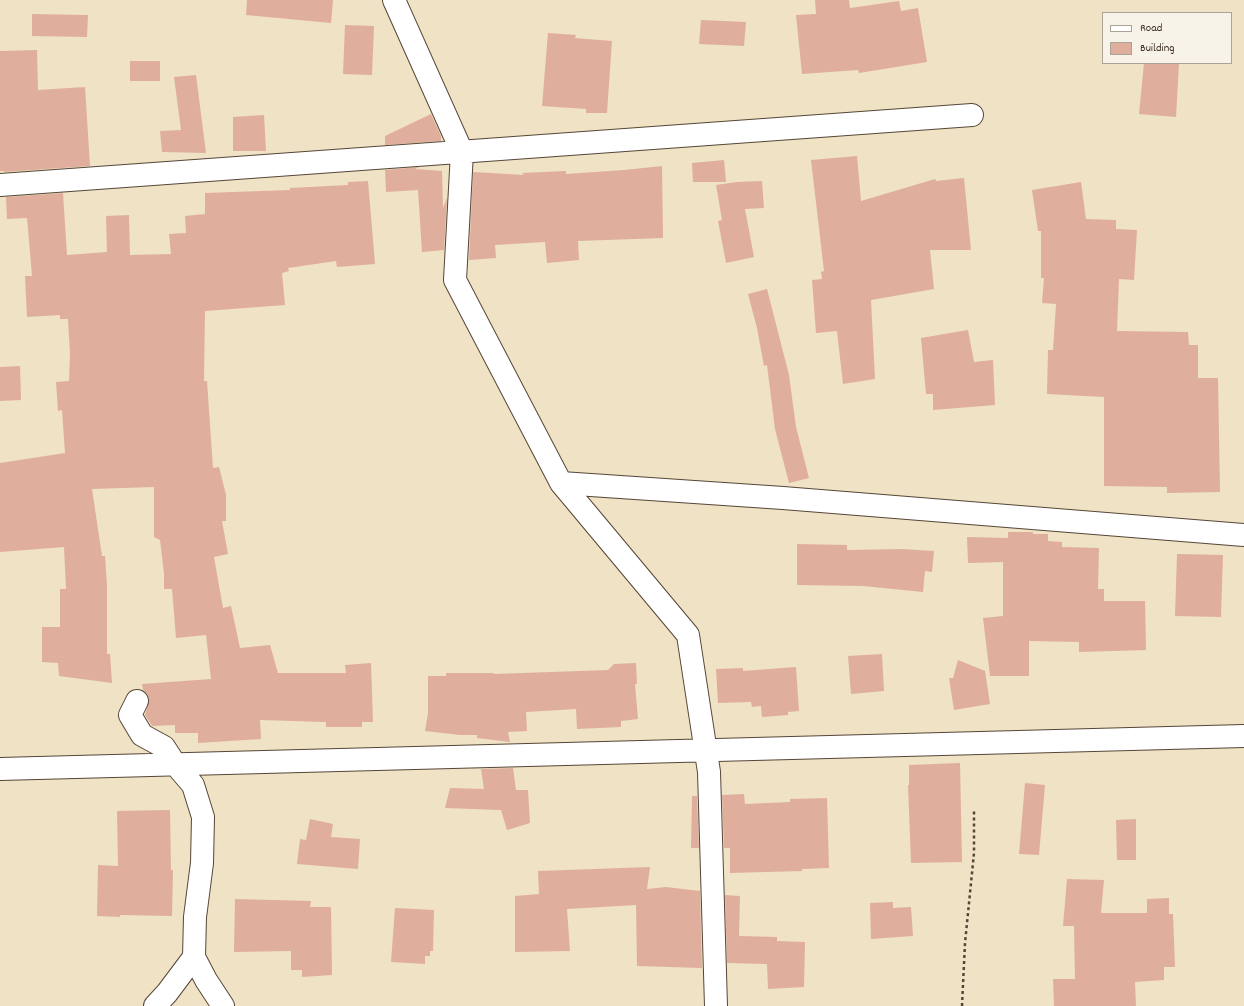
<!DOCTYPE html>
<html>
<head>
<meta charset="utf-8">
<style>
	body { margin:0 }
	#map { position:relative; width:1244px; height:1006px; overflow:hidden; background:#efe2c5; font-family:Dekko,sans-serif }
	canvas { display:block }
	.legend { position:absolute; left:1102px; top:12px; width:130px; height:52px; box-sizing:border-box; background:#f7f3e8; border:1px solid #aca397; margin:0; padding:5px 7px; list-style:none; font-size:12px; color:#3b2a1e }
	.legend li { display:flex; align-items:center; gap:8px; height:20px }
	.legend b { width:20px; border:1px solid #aca397 }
</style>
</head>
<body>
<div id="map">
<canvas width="1244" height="1006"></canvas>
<ul class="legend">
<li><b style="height:5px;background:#fff"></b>Road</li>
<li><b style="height:11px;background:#e0ae9d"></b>Building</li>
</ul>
</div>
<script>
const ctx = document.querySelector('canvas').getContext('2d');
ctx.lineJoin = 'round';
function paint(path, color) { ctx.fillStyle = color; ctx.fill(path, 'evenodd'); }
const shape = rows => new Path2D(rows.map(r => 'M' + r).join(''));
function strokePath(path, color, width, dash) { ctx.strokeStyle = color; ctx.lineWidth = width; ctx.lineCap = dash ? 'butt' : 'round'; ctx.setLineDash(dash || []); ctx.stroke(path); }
const building = shape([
	[247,0,333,0,331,23,246,15],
	[815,0,849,0,850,8,899,1,901,11,918,8,927,62,859,73,858,70,802,74,796,15,816,14],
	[32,14,88,15,87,37,32,36],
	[701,20,746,22,744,46,699,44],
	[345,25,374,26,372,75,343,74],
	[548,33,576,35,575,38,612,41,607,113,586,113,586,109,542,106],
	[37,50,38,90,85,87,90,166,4,172,4,171,0,171,0,51],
	[130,61,160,61,160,81,130,81],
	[1144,63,1179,63,1176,117,1139,114],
	[196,75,206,153,162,152,160,131,181,130,174,77],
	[431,114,441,136,441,141,385,145,385,136],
	[264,115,266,151,233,151,233,117],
	[857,156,861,201,935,179,936,181,964,178,971,250,930,250,934,289,871,300,875,379,843,384,837,331,816,333,812,280,822,279,821,272,824,271,811,160],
	[724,160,726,182,693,182,692,163],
	[662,166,663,238,578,241,579,260,547,263,545,242,495,245,496,258,469,260,473,172,524,175,522,173,566,171,566,174,624,170],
	[419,167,415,169,442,171,443,208,447,198,444,250,422,252,418,190,386,192,385,170],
	[368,181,375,264,337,267,336,261,288,268,289,271,282,273,285,305,205,311,204,381,207,381,213,468,219,467,226,495,226,521,222,521,228,554,214,557,223,608,231,606,240,648,270,645,278,673,346,673,345,665,371,663,373,722,362,722,362,727,326,727,326,722,260,720,261,739,198,743,198,733,175,733,175,725,152,726,145,715,149,700,147,694,143,690,142,684,211,679,206,635,176,638,172,589,164,589,164,574,160,540,154,537,154,487,92,489,102,556,105,556,107,586,107,654,110,654,112,683,59,676,58,663,42,662,42,627,60,627,60,589,66,589,64,547,0,552,0,463,65,453,62,410,58,411,56,382,69,381,70,354,68,319,60,319,60,315,27,317,25,276,32,276,27,218,7,219,6,197,63,193,67,255,107,252,106,216,129,215,130,255,171,254,169,234,186,233,185,216,205,214,205,193,290,190,290,188,348,185,348,182],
	[762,181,764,208,745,209,754,257,726,263,718,221,722,220,716,185,737,182],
	[1081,182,1086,219,1116,220,1116,229,1137,230,1134,280,1119,279,1117,331,1188,332,1189,345,1198,345,1198,378,1218,378,1220,492,1167,493,1167,487,1104,486,1104,397,1047,394,1048,350,1053,350,1056,304,1042,303,1044,278,1041,278,1041,231,1038,231,1032,190],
	[767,289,789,375,796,427,809,478,789,483,775,429,767,365,764,366,757,328,748,294],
	[968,330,974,362,993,360,995,405,933,410,933,394,926,394,921,338],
	[20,366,21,400,0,401,0,367],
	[1008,532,1033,532,1033,534,1048,534,1048,541,1062,542,1062,547,1099,548,1098,589,1104,589,1104,601,1145,601,1146,650,1079,652,1079,642,1029,641,1029,676,990,676,983,618,1003,616,1003,562,968,563,967,537,1008,538],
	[797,544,847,545,847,550,902,549,934,551,932,572,925,571,923,592,863,586,797,585],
	[1177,554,1223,555,1221,617,1175,616],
	[882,654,884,691,851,694,848,656],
	[958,660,985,671,990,704,954,710,949,678,953,678],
	[636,663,637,684,635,684,638,719,621,721,621,727,577,729,576,709,526,712,527,731,508,732,510,742,477,738,477,735,460,735,425,731,428,713,428,676,446,676,446,673,494,673,494,674,608,670,614,664],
	[796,667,799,711,788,712,788,715,762,717,761,706,752,707,751,702,718,703,716,669,743,668,743,671],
	[960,763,962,862,911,863,908,785,909,785,909,765],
	[513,768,516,790,528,790,530,823,507,830,501,810,445,808,450,788,484,789,481,769],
	[1025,783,1045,785,1039,855,1019,854],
	[744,794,745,804,790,802,790,799,827,798,829,868,802,869,802,871,730,873,730,848,724,848,722,795],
	[692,796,697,796,699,848,691,848],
	[170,810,171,870,173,870,172,916,120,915,120,917,97,916,98,865,118,866,117,811],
	[310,819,333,824,331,837,360,839,358,869,297,864,300,839,306,840],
	[1136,819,1136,860,1117,860,1116,820],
	[650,867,647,889,666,887,700,891,702,968,637,966,636,905,567,909,570,951,515,952,515,896,539,894,538,871],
	[1067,879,1104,880,1101,913,1147,913,1147,899,1169,898,1169,914,1173,914,1175,967,1164,967,1164,980,1135,982,1136,1006,1054,1006,1053,979,1075,979,1074,926,1063,926],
	[725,895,740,896,739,936,777,937,777,941,805,942,804,987,768,989,767,964,727,963],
	[235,899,311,901,310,907,331,907,332,975,302,977,302,970,291,970,291,951,234,952],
	[893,902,893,908,911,907,913,936,871,939,870,903],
	[395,908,434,910,433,951,430,951,430,956,425,956,425,964,391,962]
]);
const path = shape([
	[962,1006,965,943,974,853,974,810]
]);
const minor = shape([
	[394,0,462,152,455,280,561,483,688,635,709,772,716,1006],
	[0,185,972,115],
	[561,483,783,498,1244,535],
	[137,701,130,715,142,735,164,747,175,764,193,785,203,817,202,863,195,917,194,957,167,993,155,1006],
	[0,769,1244,736],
	[194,957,206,980,223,1006]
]);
paint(building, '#e0ae9d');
strokePath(minor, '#564637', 24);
strokePath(path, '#564637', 2.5, [3, 3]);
strokePath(minor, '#fff', 22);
</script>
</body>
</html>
